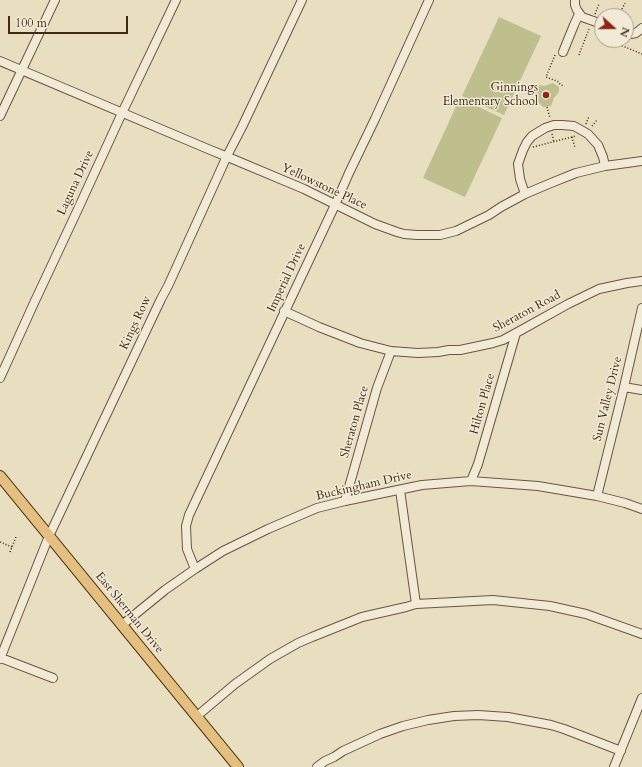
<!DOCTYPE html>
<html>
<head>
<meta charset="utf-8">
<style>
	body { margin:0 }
	#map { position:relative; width:642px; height:767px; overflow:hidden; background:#e8dec0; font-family:Cardo,serif }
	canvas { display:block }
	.north { position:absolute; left:594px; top:8px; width:40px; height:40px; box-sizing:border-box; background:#f0ead6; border:1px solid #aa9d88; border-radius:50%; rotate:111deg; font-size:11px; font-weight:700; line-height:16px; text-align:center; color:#412912 }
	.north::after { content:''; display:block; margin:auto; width:14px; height:18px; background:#8f2418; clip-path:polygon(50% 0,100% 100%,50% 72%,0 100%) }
	.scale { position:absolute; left:8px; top:16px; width:120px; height:18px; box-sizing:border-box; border:2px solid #412912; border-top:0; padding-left:5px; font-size:12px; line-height:14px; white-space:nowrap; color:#412912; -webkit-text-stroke:3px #f0ead6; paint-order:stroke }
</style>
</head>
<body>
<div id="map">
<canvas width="642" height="767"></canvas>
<div class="north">N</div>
<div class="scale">100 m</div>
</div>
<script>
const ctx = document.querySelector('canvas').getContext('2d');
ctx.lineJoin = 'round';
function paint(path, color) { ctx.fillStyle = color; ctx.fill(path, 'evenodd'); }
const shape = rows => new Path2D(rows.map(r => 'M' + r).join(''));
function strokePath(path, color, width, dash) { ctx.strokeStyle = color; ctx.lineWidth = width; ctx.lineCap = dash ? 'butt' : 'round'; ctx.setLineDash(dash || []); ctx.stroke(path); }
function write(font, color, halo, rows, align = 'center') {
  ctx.font = font + ' Cardo,serif'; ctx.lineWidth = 3; ctx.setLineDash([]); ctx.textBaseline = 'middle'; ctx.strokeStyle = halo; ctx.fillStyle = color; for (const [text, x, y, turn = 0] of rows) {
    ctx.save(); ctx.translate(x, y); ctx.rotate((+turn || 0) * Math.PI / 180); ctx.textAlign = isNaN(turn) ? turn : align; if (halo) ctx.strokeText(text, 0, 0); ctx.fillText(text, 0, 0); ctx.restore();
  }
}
const green = shape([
	[499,17,541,36,504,115,462,96],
	[553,83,559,87,559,92,554,98,551,106,543,107,539,103,533,91,539,85,544,86],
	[460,98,502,118,465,197,423,178]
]);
const path = shape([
	[622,9,625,3],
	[595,14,599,4],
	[608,40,642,54],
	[555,55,546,77,559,82,560,84,563,86],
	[579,55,589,29],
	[547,107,550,118],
	[586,124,589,116],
	[592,126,597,120],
	[552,134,554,142],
	[572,137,575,148],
	[533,147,576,136],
	[0,542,12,547],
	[10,552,16,537]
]);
const minor = shape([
	[575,0,575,5,577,10,582,17,602,24],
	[626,33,631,34,636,33,642,28],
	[563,52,574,25,579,14],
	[0,61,208,149,235,160,304,189,375,224,397,232,404,234,417,235,440,235,456,231,489,215,501,207,525,194,551,183,576,173,605,166,642,161],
	[0,116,55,0],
	[525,194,520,179,518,164,523,150,527,142,532,136,545,128,554,125,562,125,574,126,588,134,598,145,603,157,605,166],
	[284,311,319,327,360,343,391,351,418,353,438,352,449,350,460,350,493,343,503,340,516,333,568,304,599,289,627,283,642,281],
	[0,378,34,303,78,209,122,113,176,0],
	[624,387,642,390],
	[471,481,478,464,516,333],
	[400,490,416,604],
	[597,496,624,387,642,308],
	[345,501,377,388,391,351],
	[195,569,187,549,186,526,189,515,335,205,349,173,375,119,429,0],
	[122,625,165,590,195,569,223,551,268,529,317,508,345,501,422,485,471,481,538,486,597,496,625,503,642,509],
	[1,658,53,678],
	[0,659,49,536,161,299,168,286,227,156,242,127,302,0],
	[197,716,235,684,270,659,298,643,312,637,362,617,406,607,416,604,493,600,550,606,586,614,642,634],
	[317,767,325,761,334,757,343,751,380,734,403,726,428,720,454,716,478,715,508,717,551,725,564,729,621,751],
	[614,767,642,698]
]);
const major = shape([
	[0,476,238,767]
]);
const markers = [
	[546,95,4,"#8f2418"]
];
const poiNames = [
	["Ginnings",538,88],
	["Elementary School",538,102]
];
const streetNames = [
	["Laguna Drive",76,183,-65],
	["Yellowstone Place",324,187,25],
	["Imperial Drive",287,278,-65],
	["Sheraton Road",527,312,-28],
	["Kings Row",136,323,-65],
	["Sun Valley Drive",608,399,-76],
	["Hilton Place",483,404,-74],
	["Sheraton Place",355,422,-74],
	["Buckingham Drive",364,486,-13],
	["East Sherman Drive",129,613,51]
];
paint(green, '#bebf8d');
strokePath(minor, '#6b563e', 10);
strokePath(major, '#412912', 12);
strokePath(path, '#412912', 1.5, [1, 2]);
strokePath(minor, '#f0ead6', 8);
strokePath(major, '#e4bf80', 10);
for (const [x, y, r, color] of markers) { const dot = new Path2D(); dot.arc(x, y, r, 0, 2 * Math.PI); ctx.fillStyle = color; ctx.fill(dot); strokePath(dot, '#f0ead6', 1.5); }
write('12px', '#412912', '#f0ead6', poiNames, 'right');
write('12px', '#412912', '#f0ead6', streetNames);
</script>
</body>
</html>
